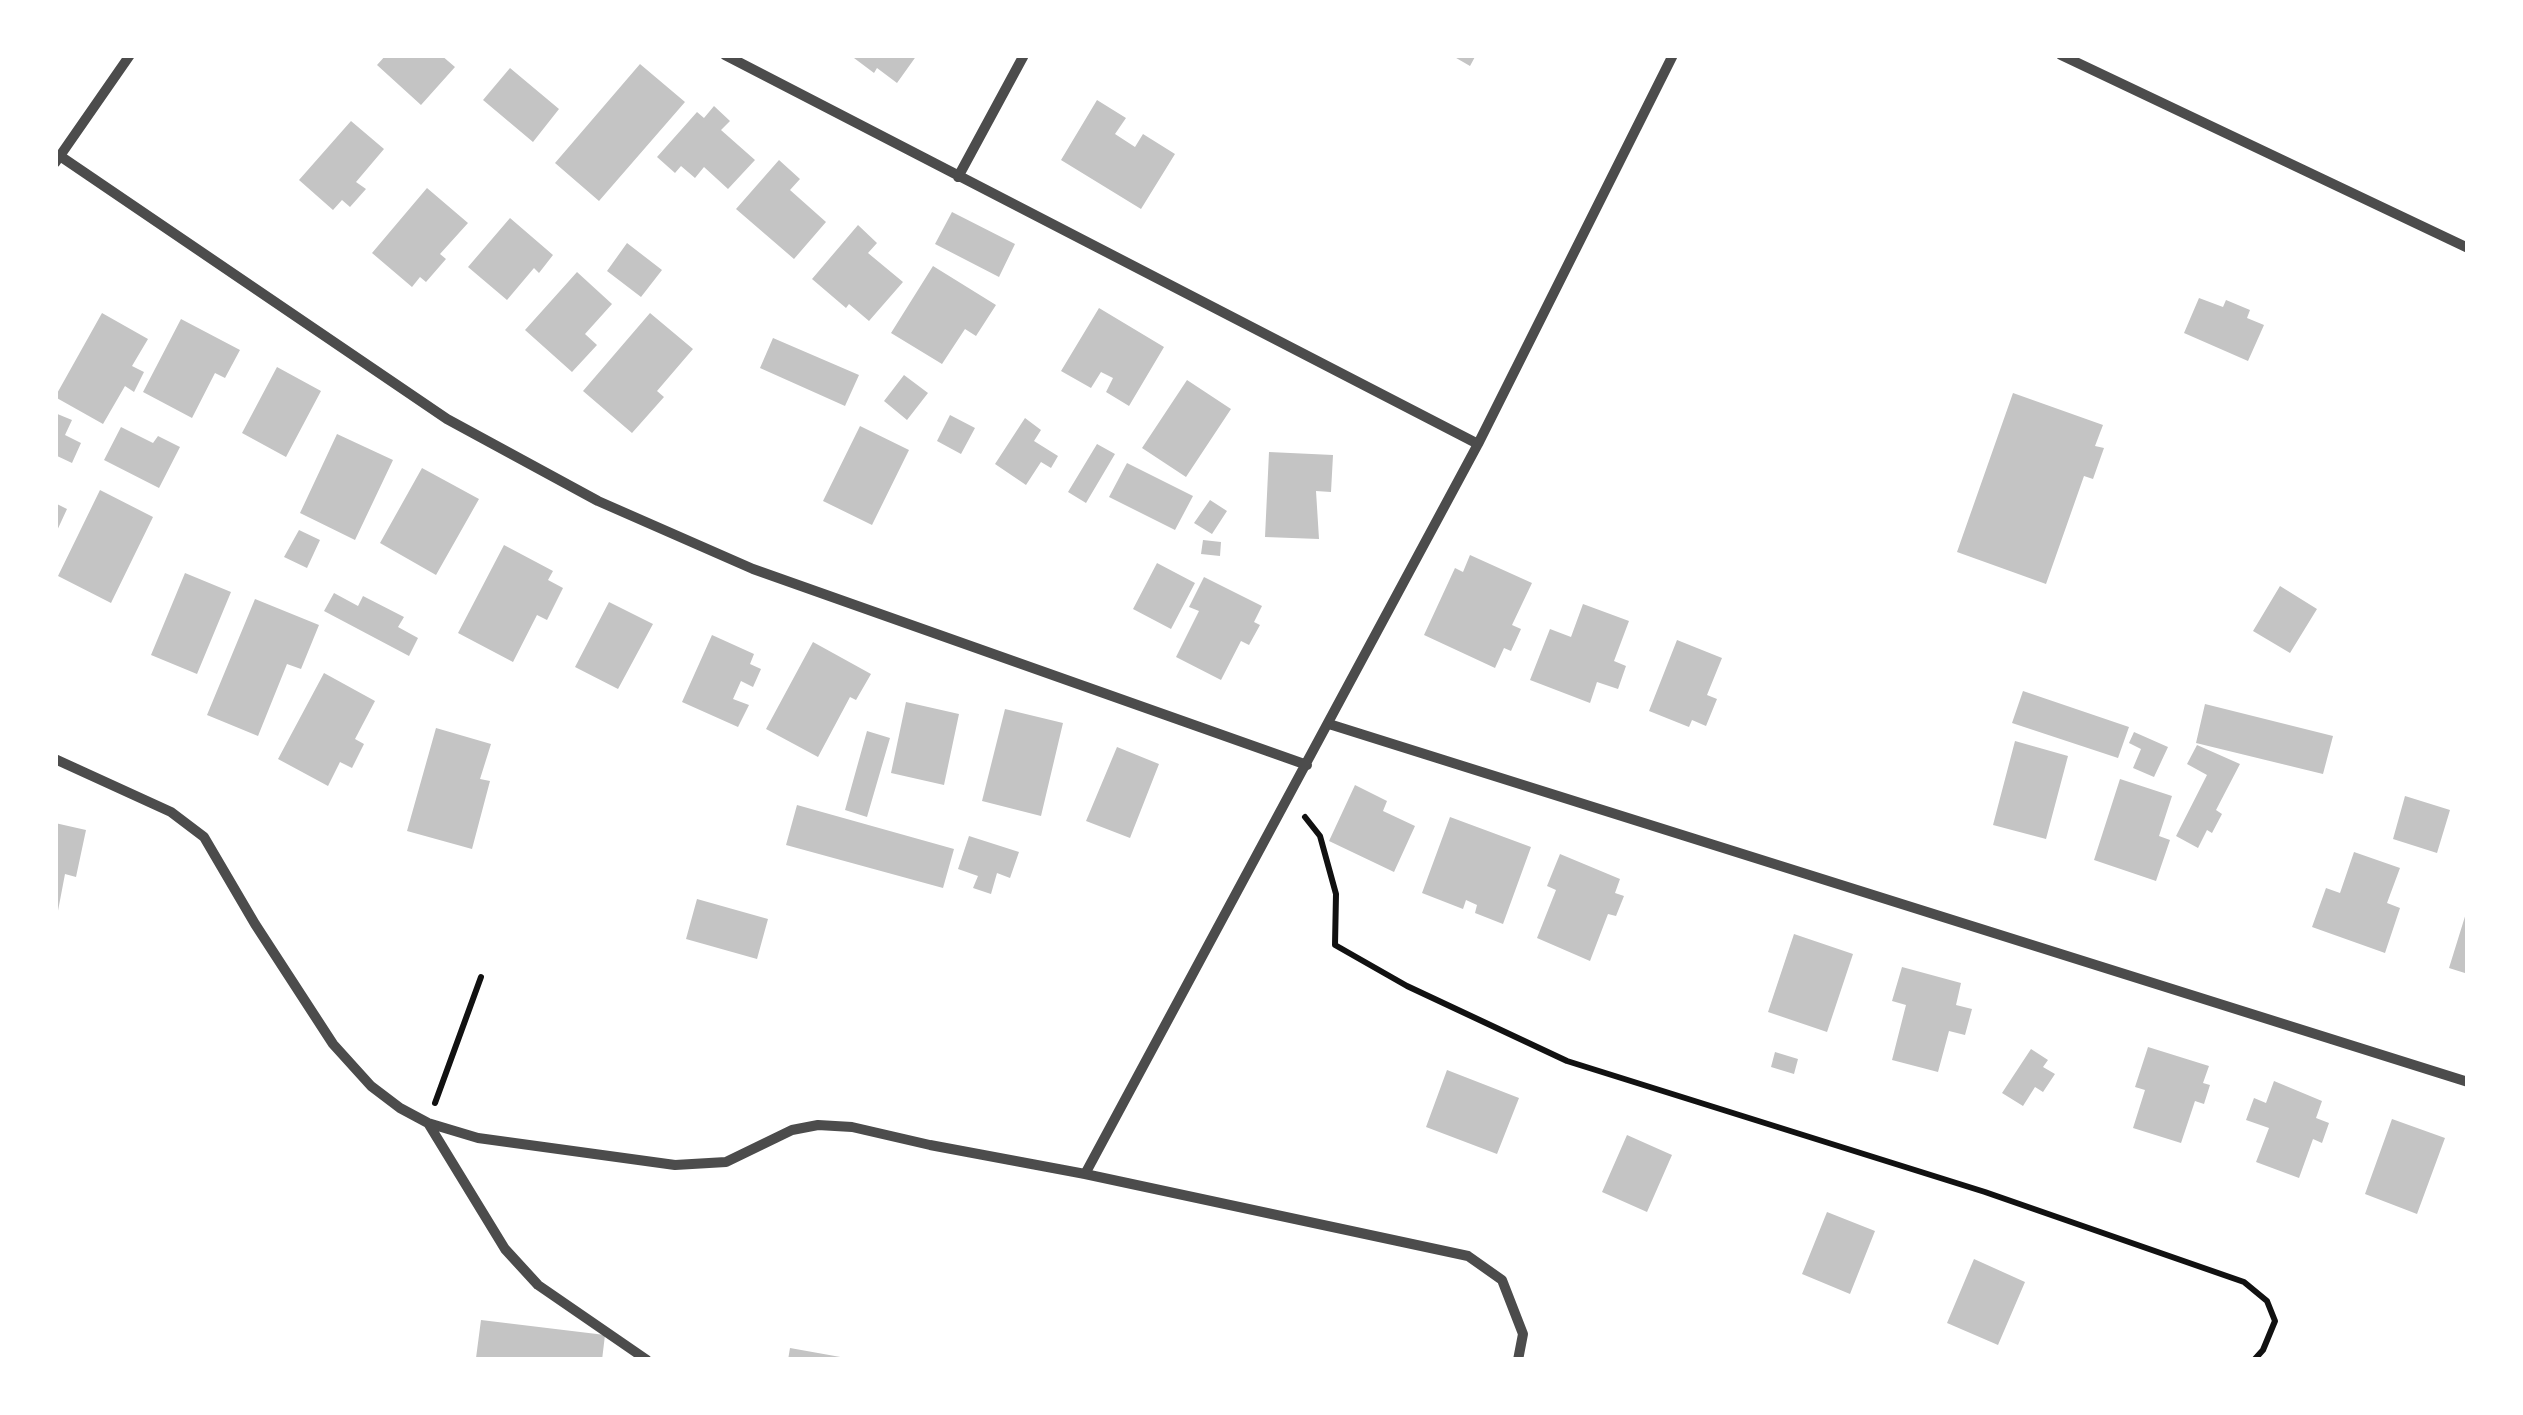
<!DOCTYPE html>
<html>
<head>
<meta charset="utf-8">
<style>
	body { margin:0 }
	#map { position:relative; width:2523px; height:1415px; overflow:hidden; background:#fff; font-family:Mulish,sans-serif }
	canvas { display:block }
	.frame { position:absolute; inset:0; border:58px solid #fff; pointer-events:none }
</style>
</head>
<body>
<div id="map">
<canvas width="2523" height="1415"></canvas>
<div class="frame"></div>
</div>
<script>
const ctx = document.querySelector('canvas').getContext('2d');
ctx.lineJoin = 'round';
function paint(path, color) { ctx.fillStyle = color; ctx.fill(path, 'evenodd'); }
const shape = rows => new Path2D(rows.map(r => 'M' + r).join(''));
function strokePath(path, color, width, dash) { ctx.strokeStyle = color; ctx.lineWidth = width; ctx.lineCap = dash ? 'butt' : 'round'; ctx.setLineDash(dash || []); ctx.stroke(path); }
const building = shape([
	[386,55,441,55,455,67,421,105,377,65],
	[850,55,917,55,897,83,877,68,874,73],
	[1451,55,1476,55,1470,66],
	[640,64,685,102,599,201,555,163],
	[510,68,559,109,533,142,483,100],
	[1097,100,1126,118,1115,134,1135,147,1143,134,1175,154,1141,209,1061,160],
	[714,106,730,121,721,130,755,160,728,189,704,167,695,178,681,166,675,173,657,157,697,112,704,118],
	[351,121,384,149,356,182,366,189,350,207,342,200,333,210,299,180],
	[779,160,800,179,790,190,826,222,794,259,736,209],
	[427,188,468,223,440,254,446,259,426,282,420,277,412,287,372,253],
	[952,212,1015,244,999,277,935,244],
	[510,218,553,255,539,273,534,268,507,300,468,267],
	[858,225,877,243,868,253,903,282,869,321,849,304,846,308,812,279],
	[627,243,662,270,641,297,607,271],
	[933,266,996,305,976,336,965,329,942,364,891,333],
	[577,272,612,304,585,334,597,345,572,372,525,330],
	[2199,298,2223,307,2226,300,2250,310,2247,318,2264,325,2248,361,2184,333],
	[1099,308,1164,347,1129,406,1106,392,1113,378,1101,372,1091,388,1061,371],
	[102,313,148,339,132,366,144,372,134,392,125,386,103,424,55,397],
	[650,313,693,349,657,391,664,397,632,433,583,391],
	[181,319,240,350,225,378,215,373,192,418,143,392],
	[773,338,859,375,845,406,760,368],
	[277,367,321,391,286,457,242,433],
	[904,375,928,393,907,420,884,401],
	[1187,380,1231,409,1186,477,1142,448],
	[2013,393,2103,425,2095,446,2104,448,2093,479,2084,476,2046,584,1957,552],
	[55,413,72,420,65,435,81,443,72,463,55,455],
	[950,415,975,428,961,454,937,441],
	[1025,418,1041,430,1034,441,1058,456,1051,468,1041,462,1026,485,995,464],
	[860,426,909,450,872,525,823,501],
	[121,427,153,443,158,436,180,447,159,488,104,460],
	[337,434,393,460,355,540,300,513],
	[1097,444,1115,454,1086,503,1068,492],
	[1269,452,1333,455,1331,492,1316,491,1319,539,1265,537],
	[1127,463,1193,496,1175,530,1109,497],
	[422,468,479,499,436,575,380,543],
	[100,490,153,517,111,603,58,576],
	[1210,500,1227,511,1212,534,1194,523],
	[55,503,67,509,55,535],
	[299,530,320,540,307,568,284,557],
	[1203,540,1221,542,1220,556,1201,554],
	[504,545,553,571,548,580,563,588,547,620,537,615,513,662,458,633],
	[1470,555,1532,583,1512,625,1521,629,1511,651,1504,648,1495,668,1424,635,1455,568,1463,572],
	[1157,563,1195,583,1171,629,1133,609],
	[185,573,231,592,197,674,151,655],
	[1204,577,1262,606,1254,622,1260,625,1249,645,1241,641,1221,680,1176,657,1199,611,1189,607],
	[2280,586,2317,609,2290,653,2253,631],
	[334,593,358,606,363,596,404,617,398,627,418,638,409,656,324,611],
	[255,599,319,625,301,669,287,664,258,736,207,715],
	[609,602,653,624,618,689,575,667],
	[1583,604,1629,621,1614,661,1626,666,1618,689,1597,682,1590,703,1530,680,1550,629,1571,637],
	[712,635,754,654,750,664,761,669,753,687,741,681,733,699,749,705,738,727,682,702],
	[1677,640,1722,658,1707,695,1717,699,1706,726,1692,720,1689,727,1649,711],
	[813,642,871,674,856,700,850,697,818,757,766,729],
	[324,673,375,701,355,739,364,744,352,768,340,762,328,786,278,759],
	[2023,691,2129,727,2118,758,2012,723],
	[906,702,959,714,944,785,891,773],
	[2205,704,2333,736,2323,774,2196,743],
	[1005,709,1063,723,1041,816,982,801],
	[436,728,491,744,480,779,490,781,472,849,407,831],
	[867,731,890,738,867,817,845,810],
	[2134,732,2168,747,2154,777,2133,768,2141,749,2129,743],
	[2015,741,2068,756,2046,839,1993,825],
	[2197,745,2240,764,2216,810,2222,814,2212,833,2207,830,2198,848,2176,836,2207,775,2187,764],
	[1117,747,1159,764,1130,838,1086,821],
	[2120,779,2172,796,2159,836,2170,840,2156,881,2094,860],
	[1355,785,1387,801,1383,811,1415,826,1394,872,1329,841],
	[2405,796,2450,810,2437,853,2393,839],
	[797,805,954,849,943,888,786,845],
	[1450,817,1531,847,1503,924,1475,913,1477,905,1466,900,1463,909,1422,893],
	[55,823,86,830,76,877,65,874,57,916],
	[969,836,1019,852,1010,878,997,873,991,894,973,888,978,876,958,869],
	[2354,852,2400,868,2387,903,2400,908,2385,953,2312,927,2326,888,2340,893],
	[1560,854,1620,879,1615,893,1624,896,1616,916,1608,914,1590,961,1537,938,1556,890,1547,886],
	[697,899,768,919,757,959,686,939],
	[2467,910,2468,910,2468,974,2449,968],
	[1794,934,1853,954,1827,1032,1768,1012],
	[1902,967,1961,983,1956,1005,1972,1009,1965,1035,1949,1031,1938,1072,1892,1060,1906,1005,1892,1001],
	[2148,1047,2209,1066,2203,1083,2210,1085,2204,1104,2195,1101,2181,1143,2133,1128,2145,1090,2135,1087],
	[2031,1049,2048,1060,2043,1067,2055,1074,2043,1092,2035,1087,2023,1106,2002,1093],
	[1775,1052,1798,1059,1794,1074,1771,1067],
	[1447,1070,1519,1098,1497,1154,1426,1127],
	[2274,1081,2322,1101,2316,1118,2329,1123,2322,1143,2313,1139,2299,1178,2256,1162,2269,1128,2246,1120,2254,1098,2266,1103],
	[2392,1119,2445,1138,2417,1214,2365,1194],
	[1627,1135,1672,1155,1647,1212,1602,1192],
	[1827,1212,1875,1231,1850,1294,1802,1274],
	[1974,1259,2025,1282,1998,1345,1947,1323],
	[481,1320,605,1335,602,1360,476,1358],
	[790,1348,846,1358,846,1360,788,1360]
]);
const path = shape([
	[1305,817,1320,836,1336,894,1335,945,1407,986,1567,1061,1985,1192,2244,1282,2267,1301,2275,1321,2263,1350,2254,1360],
	[435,1103,481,977]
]);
const minor = shape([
	[725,55,1478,444],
	[2061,55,2468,248],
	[60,156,447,419,598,501,753,569,1307,765],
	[55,163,130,55],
	[958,177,1024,55],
	[1329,724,2468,1082],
	[55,759,171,812,204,837,255,924,333,1044,371,1086,400,1108,428,1123,478,1138,675,1165,726,1162,792,1130,818,1125,852,1127,930,1145,1085,1174],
	[428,1123,505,1249,538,1285,647,1360],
	[1518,1360,1523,1334,1502,1280,1468,1256,1085,1174,1478,444,1673,55]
]);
paint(building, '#c4c4c4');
strokePath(path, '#111', 6);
strokePath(minor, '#4c4c4c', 10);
</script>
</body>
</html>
